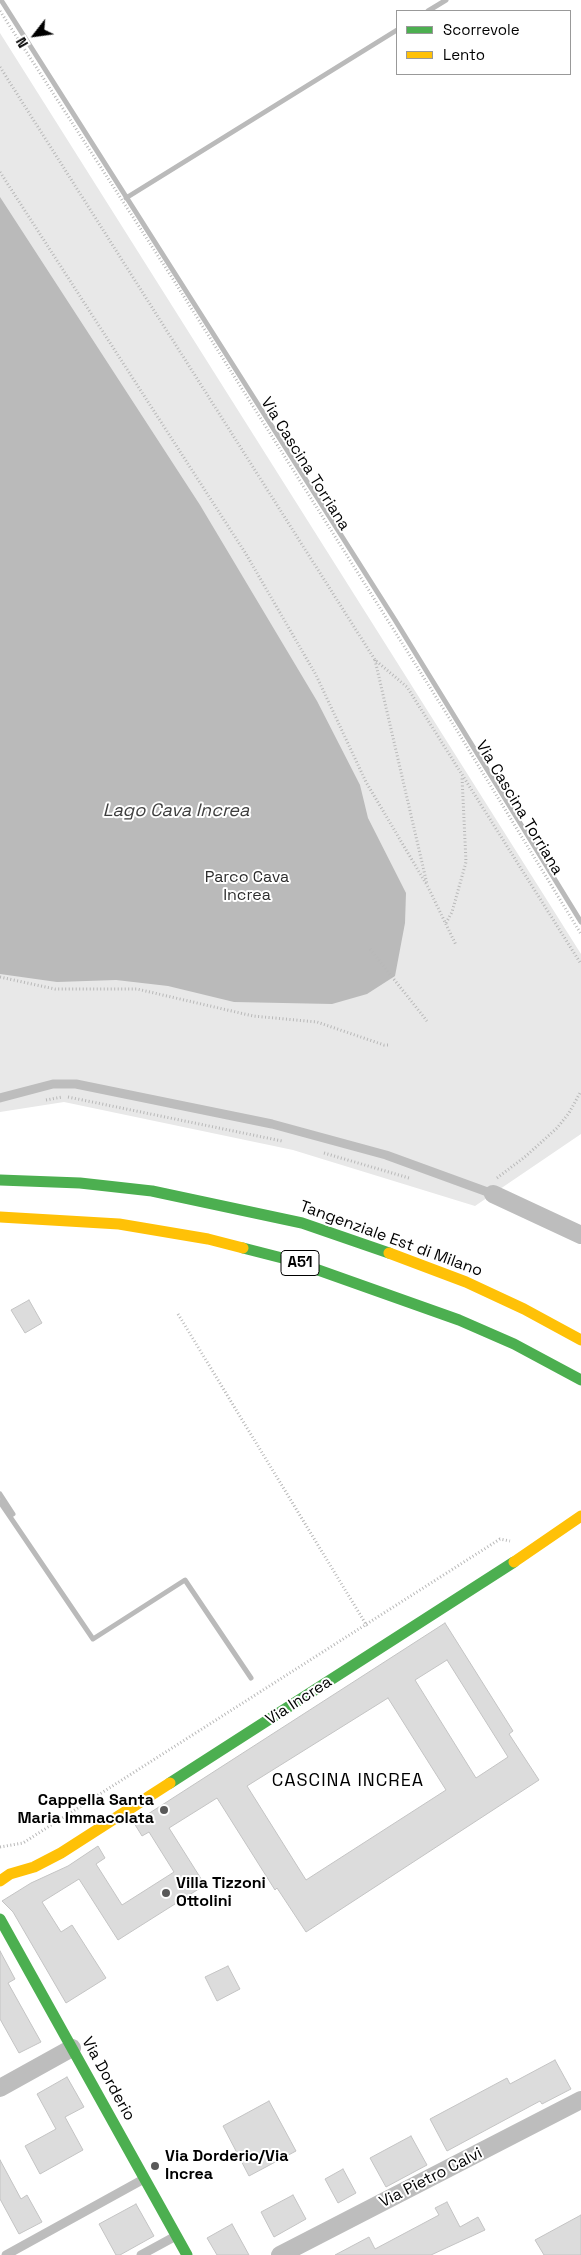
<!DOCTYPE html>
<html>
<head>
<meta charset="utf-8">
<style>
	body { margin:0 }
	#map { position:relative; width:581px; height:2255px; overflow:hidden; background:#fff; font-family:"Space Grotesk",sans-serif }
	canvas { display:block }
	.legend { position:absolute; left:396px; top:10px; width:175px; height:65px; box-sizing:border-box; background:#fff; border:1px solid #999; margin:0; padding:6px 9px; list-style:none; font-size:15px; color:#000 }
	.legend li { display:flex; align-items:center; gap:10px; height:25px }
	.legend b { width:25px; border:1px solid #999 }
	.north { position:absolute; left:10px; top:10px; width:50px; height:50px; -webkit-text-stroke:4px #fff; paint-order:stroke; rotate:240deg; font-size:14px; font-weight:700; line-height:20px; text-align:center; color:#000 }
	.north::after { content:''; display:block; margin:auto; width:18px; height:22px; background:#000; clip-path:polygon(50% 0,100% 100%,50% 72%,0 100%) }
</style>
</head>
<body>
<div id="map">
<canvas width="581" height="2255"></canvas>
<ul class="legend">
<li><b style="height:6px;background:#4caf50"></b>Scorrevole</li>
<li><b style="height:6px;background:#ffc107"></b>Lento</li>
</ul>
<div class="north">N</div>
</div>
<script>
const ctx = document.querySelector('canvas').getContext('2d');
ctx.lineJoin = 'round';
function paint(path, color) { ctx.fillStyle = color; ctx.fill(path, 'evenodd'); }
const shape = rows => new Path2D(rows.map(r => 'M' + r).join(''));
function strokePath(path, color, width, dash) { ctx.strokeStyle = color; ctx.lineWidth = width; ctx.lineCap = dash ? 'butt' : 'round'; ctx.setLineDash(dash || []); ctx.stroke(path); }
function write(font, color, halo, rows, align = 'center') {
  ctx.font = font + ' "Space Grotesk",sans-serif'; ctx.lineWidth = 4; ctx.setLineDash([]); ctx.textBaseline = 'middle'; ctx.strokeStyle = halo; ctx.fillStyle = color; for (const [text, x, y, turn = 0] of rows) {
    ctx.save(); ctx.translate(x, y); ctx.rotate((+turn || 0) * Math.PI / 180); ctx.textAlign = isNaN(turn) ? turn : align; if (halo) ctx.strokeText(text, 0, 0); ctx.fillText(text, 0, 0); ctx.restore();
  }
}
const green = shape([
	[0,33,581,954,581,1134,475,1206,293,1150,64,1102,0,1112]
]);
const water = shape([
	[0,197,200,505,317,701,360,785,368,818,406,893,405,923,395,976,367,994,332,1004,234,1002,168,986,116,980,57,982,0,974]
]);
const stream = shape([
	[1,0,395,620,581,922],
	[428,11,446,0],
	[126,198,397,30],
	[0,1494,13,1514],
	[0,1502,93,1639,185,1580,251,1678]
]);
const building = shape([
	[29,1300,42,1323,25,1333,11,1310,29,1300],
	[445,1623,513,1731,509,1734,539,1780,306,1932,277,1888,275,1890,217,1798,169,1828,205,1885,118,1940,79,1879,42,1902,61,1932,72,1925,106,1978,66,2003,13,1912,2,1901,31,1883,68,1866,98,1846,105,1858,96,1864,122,1905,174,1872,149,1832,142,1836,134,1823,445,1623],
	[447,1660,508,1757,476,1778,415,1680,447,1660],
	[388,1698,446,1790,306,1880,247,1786,388,1698],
	[0,1951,15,1979,8,1983,41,2042,19,2053,0,2019,0,1951],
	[228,1966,240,1989,217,2001,205,1977,228,1966],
	[555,2060,571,2089,542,2104,540,2101,447,2151,430,2119,507,2078,510,2084,555,2060],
	[67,2077,84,2107,65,2117,83,2150,40,2174,25,2146,56,2129,37,2094,67,2077],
	[269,2101,296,2151,249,2176,223,2126,269,2101],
	[411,2136,427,2165,386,2187,370,2158,411,2136],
	[0,2160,21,2199,27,2195,42,2222,19,2234,0,2199,0,2160],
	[343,2169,356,2193,338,2203,325,2179,343,2169],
	[293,2195,306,2219,274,2237,261,2212,293,2195],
	[447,2202,460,2227,478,2217,485,2230,431,2255,335,2255,369,2237,375,2249,439,2215,435,2208,447,2202],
	[136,2204,154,2236,120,2255,116,2255,99,2224,136,2204],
	[581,2215,581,2255,544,2255,535,2240,581,2215],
	[232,2224,249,2255,217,2255,207,2238,232,2224]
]);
const path = shape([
	[0,11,171,276,453,724,581,934],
	[0,67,375,660,407,687,581,964],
	[0,172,246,554,316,675,366,782,428,887,456,945],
	[375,660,427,884],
	[446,923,452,912,466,862,462,777],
	[370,949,427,1021],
	[0,977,55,989,137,989,253,1016,317,1022,384,1045,390,1045],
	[68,1097,282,1141],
	[46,1100,62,1097],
	[324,1153,409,1178],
	[497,1178,526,1156,557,1128,569,1113,581,1091],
	[178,1314,367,1626],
	[0,1847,23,1843,500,1539,510,1541]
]);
const lane = shape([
	[0,1098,53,1084,76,1084,272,1124,386,1155,493,1194],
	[6,2255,142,2180],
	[141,2255,174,2237]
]);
const street = shape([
	[493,1194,581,1235],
	[0,2088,72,2048],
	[280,2255,581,2100]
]);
const fast = shape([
	[0,1180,80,1183,152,1191,302,1223,389,1253],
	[243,1248,290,1260,459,1320,514,1344,581,1380],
	[170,1783,514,1562],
	[0,1919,187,2255]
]);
const slow = shape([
	[0,1217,119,1224,208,1239,243,1248],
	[389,1253,466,1282,524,1309,581,1340],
	[514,1562,581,1516],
	[0,1881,10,1874,34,1867,61,1853,170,1783]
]);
const markers = [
	[164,1810,5,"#595959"],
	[166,1893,5,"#595959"],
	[155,2166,5,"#595959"]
];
const shields = [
	[300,1263,38]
];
const shieldNames = [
	["A51",300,1263]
];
const streetNames = [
	["Via Cascina Torriana",305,464,58],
	["Via Cascina Torriana",519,808,59],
	["Tangenziale Est di Milano",391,1239,20],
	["Via Increa",299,1701,-33],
	["Via Dorderio",108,2079,61],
	["Via Pietro Calvi",431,2178,-27]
];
const parkNames = [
	["Parco Cava",247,878],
	["Increa",247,896]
];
const poiNames = [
	["Cappella Santa",154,1801,"right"],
	["Maria Immacolata",154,1819,"right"],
	["Villa Tizzoni",176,1884],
	["Ottolini",176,1902],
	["Via Dorderio/Via",165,2157],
	["Increa",165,2175]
];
const waterNames = [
	["Lago Cava Increa",176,811]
];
const neighbourhoodNames = [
	["CASCINA INCREA",348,1781]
];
paint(green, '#e8e8e8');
paint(water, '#bababa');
strokePath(stream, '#bababa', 5);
paint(building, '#dcdcdc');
strokePath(building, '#c4c4c4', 1);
strokePath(path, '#b8b8b8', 3, [1, 2.5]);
strokePath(lane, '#bdbdbd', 9);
strokePath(street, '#bdbdbd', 18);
strokePath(fast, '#4caf50', 11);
strokePath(slow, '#ffc107', 11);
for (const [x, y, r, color] of markers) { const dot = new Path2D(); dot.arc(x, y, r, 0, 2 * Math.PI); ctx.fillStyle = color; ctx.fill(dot); strokePath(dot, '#fff', 2); }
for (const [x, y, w] of shields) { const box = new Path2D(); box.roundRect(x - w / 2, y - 12.5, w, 25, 4); ctx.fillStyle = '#fff'; ctx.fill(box); strokePath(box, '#000', 1); }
write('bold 15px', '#000', null, shieldNames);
write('16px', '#000', '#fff', streetNames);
write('16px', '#2d2d2d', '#fff', parkNames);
write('bold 16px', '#000', '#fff', poiNames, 'left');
write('italic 18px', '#3e3e3e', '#fff', waterNames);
ctx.letterSpacing = '1px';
write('18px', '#000', '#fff', neighbourhoodNames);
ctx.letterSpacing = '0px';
</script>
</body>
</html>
